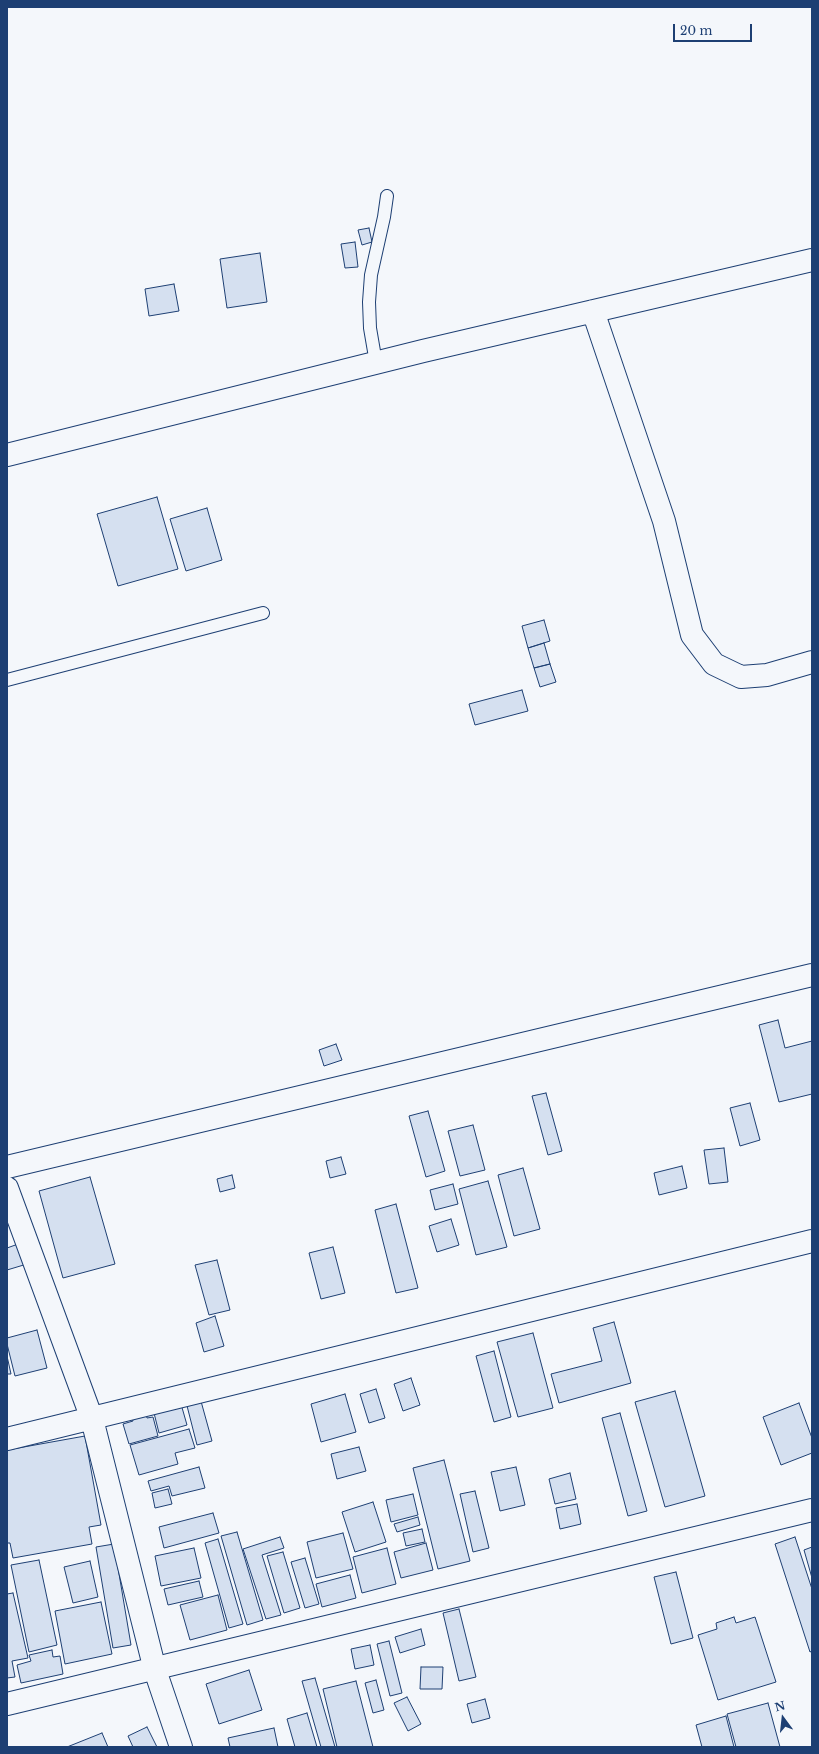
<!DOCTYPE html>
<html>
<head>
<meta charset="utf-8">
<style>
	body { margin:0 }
	#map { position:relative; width:819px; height:1754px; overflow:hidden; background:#f4f7fb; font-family:"Libre Baskerville",serif }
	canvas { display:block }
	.frame { position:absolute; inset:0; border:8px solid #1d3f73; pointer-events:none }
	.north { position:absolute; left:763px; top:1698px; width:40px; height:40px; -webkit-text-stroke:3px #f4f7fb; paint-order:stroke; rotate:345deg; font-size:11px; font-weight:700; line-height:16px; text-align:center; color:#1d3f73 }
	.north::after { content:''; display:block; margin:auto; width:14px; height:18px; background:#1d3f73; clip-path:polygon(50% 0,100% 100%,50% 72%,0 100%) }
	.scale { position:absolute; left:673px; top:24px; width:79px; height:18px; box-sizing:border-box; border:2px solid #1d3f73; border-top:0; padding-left:5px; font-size:12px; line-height:14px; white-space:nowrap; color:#1d3f73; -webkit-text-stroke:3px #f4f7fb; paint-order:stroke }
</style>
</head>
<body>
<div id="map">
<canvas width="819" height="1754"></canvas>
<div class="frame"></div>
<div class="north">N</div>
<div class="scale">20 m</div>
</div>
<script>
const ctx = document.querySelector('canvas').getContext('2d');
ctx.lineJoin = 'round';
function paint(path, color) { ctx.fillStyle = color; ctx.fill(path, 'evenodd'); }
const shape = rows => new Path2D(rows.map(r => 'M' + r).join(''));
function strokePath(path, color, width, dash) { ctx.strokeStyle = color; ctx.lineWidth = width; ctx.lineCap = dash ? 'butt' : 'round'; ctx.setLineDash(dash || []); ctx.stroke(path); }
const building = shape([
	[369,228,372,242,362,245,358,230,369,228],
	[355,242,358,267,345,268,341,244,355,242],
	[260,253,267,302,227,308,220,259,260,253],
	[174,284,179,311,149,316,145,289,174,284],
	[157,497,178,569,118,586,97,514,157,497],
	[207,508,222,560,186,571,170,519,207,508],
	[544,620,550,641,528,648,522,626,544,620],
	[544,643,550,664,534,668,528,648,544,643],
	[550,664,556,682,540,687,534,668,550,664],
	[522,690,528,711,475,725,469,704,522,690],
	[778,1020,785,1048,812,1041,812,1094,779,1102,759,1025,778,1020],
	[336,1044,342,1060,324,1066,319,1050,336,1044],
	[546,1093,562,1151,548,1155,532,1096,546,1093],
	[750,1103,760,1140,740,1146,730,1108,750,1103],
	[428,1111,445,1171,426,1177,409,1116,428,1111],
	[473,1125,485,1170,460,1176,448,1131,473,1125],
	[724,1148,728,1182,709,1184,704,1150,724,1148],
	[341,1157,346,1174,330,1178,326,1161,341,1157],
	[682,1166,687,1188,659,1195,654,1173,682,1166],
	[523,1168,540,1229,514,1236,498,1175,523,1168],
	[232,1175,235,1188,220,1192,217,1179,232,1175],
	[90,1177,115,1264,63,1278,39,1191,90,1177],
	[488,1181,507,1247,476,1255,459,1189,488,1181],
	[453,1184,458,1204,435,1210,430,1190,453,1184],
	[396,1204,418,1288,396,1293,375,1210,396,1204],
	[451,1219,459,1245,437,1252,429,1226,451,1219],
	[21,1243,27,1264,7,1270,7,1248,21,1243],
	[333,1247,345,1293,321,1299,309,1253,333,1247],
	[217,1260,230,1310,209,1315,195,1265,217,1260],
	[215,1316,224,1346,204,1352,196,1323,215,1316],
	[614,1322,631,1383,559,1403,551,1374,602,1361,593,1328,614,1322],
	[37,1330,47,1368,15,1376,7,1344,7,1338,37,1330],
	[533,1333,553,1408,518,1417,497,1342,533,1333],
	[494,1351,511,1417,494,1422,476,1356,494,1351],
	[7,1356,11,1374,7,1374,7,1356],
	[411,1378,420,1405,403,1411,394,1384,411,1378],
	[376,1389,385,1418,369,1423,360,1394,376,1389],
	[675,1391,705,1496,665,1507,635,1402,675,1391],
	[199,1394,212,1441,197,1445,185,1398,199,1394],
	[345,1394,356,1432,321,1442,311,1404,345,1394],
	[799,1403,812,1438,812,1453,781,1465,763,1417,799,1403],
	[181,1404,187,1425,159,1433,152,1405,181,1404],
	[144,1407,147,1418,153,1417,158,1436,129,1444,123,1424,133,1421,130,1410,144,1407],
	[620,1413,647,1511,628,1516,602,1418,620,1413],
	[189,1429,195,1448,175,1453,178,1464,139,1475,130,1445,189,1429],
	[85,1436,101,1525,89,1527,92,1544,13,1558,10,1543,7,1543,7,1450,85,1436],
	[359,1447,366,1471,337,1479,331,1454,359,1447],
	[444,1460,470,1561,438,1569,413,1468,444,1460],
	[199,1467,205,1488,172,1496,169,1486,151,1491,148,1481,199,1467],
	[516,1467,525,1505,500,1511,491,1472,516,1467],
	[570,1473,576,1499,555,1504,549,1479,570,1473],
	[168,1489,172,1504,155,1508,152,1493,168,1489],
	[475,1491,489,1548,473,1552,460,1494,475,1491],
	[413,1494,418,1515,391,1522,386,1500,413,1494],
	[373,1502,386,1542,355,1552,342,1512,373,1502],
	[577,1504,581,1524,560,1529,556,1508,577,1504],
	[213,1513,219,1533,164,1548,159,1527,213,1513],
	[418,1517,420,1525,397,1532,394,1524,418,1517],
	[422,1529,425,1542,406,1546,403,1533,422,1529],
	[237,1532,263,1620,247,1625,221,1536,237,1532],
	[343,1533,353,1569,316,1578,307,1542,343,1533],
	[280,1537,284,1548,262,1555,281,1615,266,1619,243,1549,280,1537],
	[795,1537,812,1589,812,1651,810,1652,775,1544,795,1537],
	[218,1539,243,1624,229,1628,205,1543,218,1539],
	[426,1543,433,1570,401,1578,394,1552,426,1543],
	[114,1544,131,1645,113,1648,96,1547,114,1544],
	[812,1547,812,1578,804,1550,812,1547],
	[194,1548,201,1578,161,1586,155,1556,194,1548],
	[387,1548,396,1584,362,1593,353,1557,387,1548],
	[283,1552,300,1608,284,1613,267,1556,283,1552],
	[305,1558,319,1604,305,1608,291,1562,305,1558],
	[39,1560,57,1645,29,1652,11,1565,39,1560],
	[90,1561,98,1597,73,1603,64,1567,90,1561],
	[676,1572,693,1638,671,1644,654,1577,676,1572],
	[350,1575,356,1598,322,1607,316,1584,350,1575],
	[199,1581,203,1597,168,1605,164,1589,199,1581],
	[13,1593,28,1658,12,1661,15,1677,7,1678,7,1594,13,1593],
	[218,1595,227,1630,190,1640,180,1605,218,1595],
	[101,1602,112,1654,65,1664,55,1611,101,1602],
	[459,1609,476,1677,459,1681,443,1613,459,1609],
	[734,1617,736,1623,755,1617,776,1682,718,1700,698,1635,717,1629,716,1623,734,1617],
	[421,1629,425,1645,400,1653,395,1637,421,1629],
	[389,1641,402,1693,390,1696,377,1644,389,1641],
	[370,1645,374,1665,355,1669,351,1649,370,1645],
	[52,1650,53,1657,60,1656,63,1674,21,1683,17,1665,31,1661,29,1655,52,1650],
	[421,1667,443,1667,442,1689,420,1689,421,1667],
	[249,1670,262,1710,219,1724,206,1684,249,1670],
	[315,1678,335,1747,321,1747,302,1681,315,1678],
	[376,1680,384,1710,373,1713,365,1683,376,1680],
	[356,1681,373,1747,337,1747,323,1689,356,1681],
	[407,1697,421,1724,408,1731,394,1703,407,1697],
	[485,1699,490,1718,472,1723,467,1704,485,1699],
	[768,1703,780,1747,736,1747,727,1714,768,1703],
	[307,1713,317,1747,295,1747,287,1719,307,1713],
	[726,1716,734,1747,702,1747,696,1725,726,1716],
	[147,1727,157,1747,133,1747,128,1736,147,1727],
	[274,1728,278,1747,230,1747,228,1738,274,1728],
	[102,1733,108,1747,67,1747,102,1733]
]);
const lane = shape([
	[376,363,370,328,369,302,371,275,384,217,387,196],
	[7,680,263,613]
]);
const street = shape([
	[593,311,664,521,692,635,714,664,741,677,767,675,812,662],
	[7,455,423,351,812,260],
	[7,1167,812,975],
	[7,1188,92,1419,155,1670,181,1747],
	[7,1439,812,1241]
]);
const secondary = shape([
	[7,1704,812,1510]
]);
paint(building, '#d5e0f0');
strokePath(building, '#1d3f73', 1);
strokePath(lane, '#1d3f73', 14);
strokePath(street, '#1d3f73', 24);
strokePath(secondary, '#1d3f73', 24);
strokePath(lane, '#f4f7fb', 12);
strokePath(street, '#f4f7fb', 22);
strokePath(secondary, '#f4f7fb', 22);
</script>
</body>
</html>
